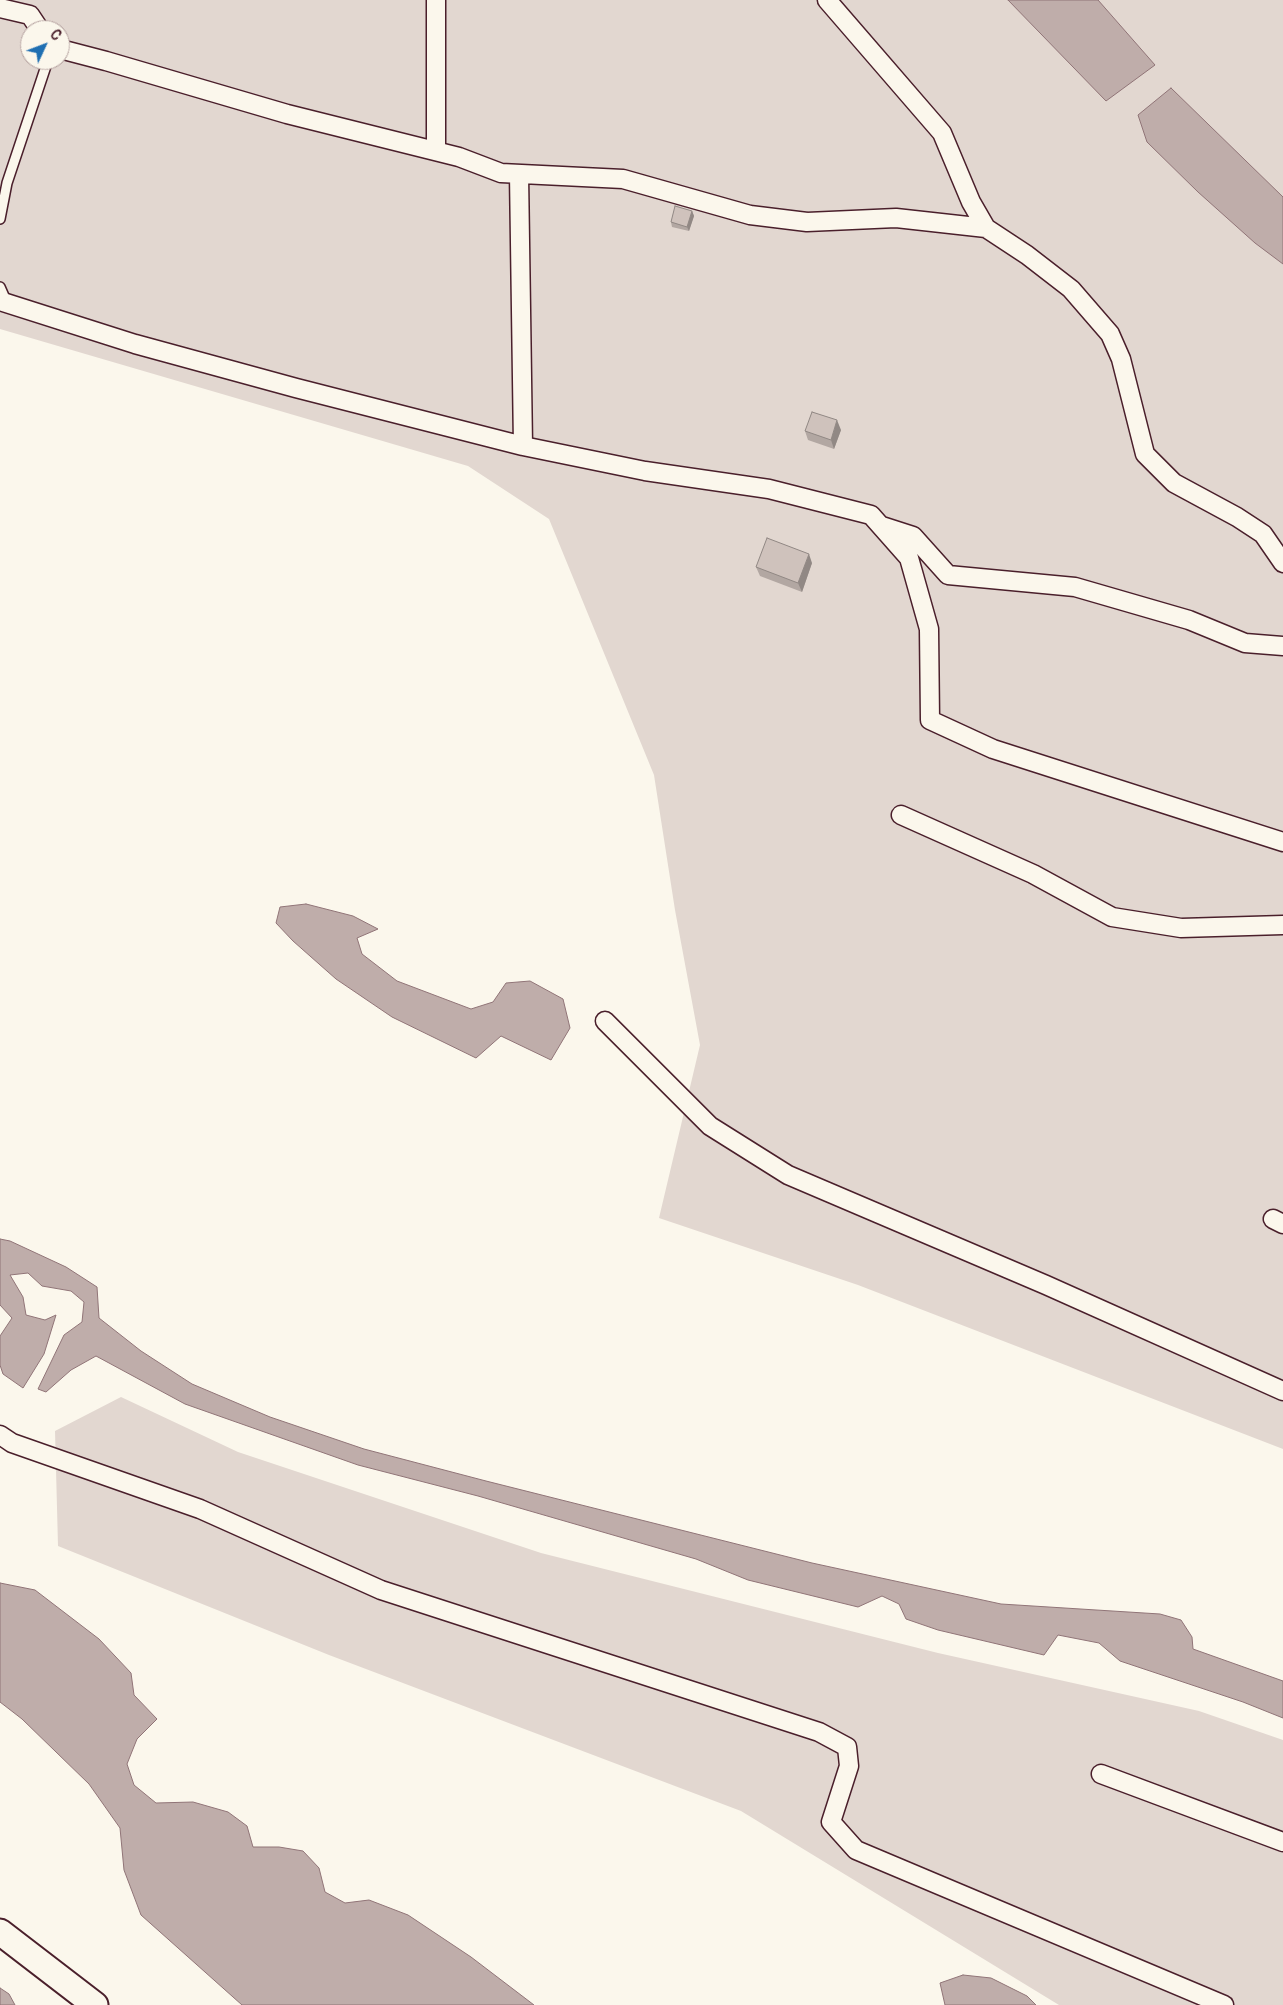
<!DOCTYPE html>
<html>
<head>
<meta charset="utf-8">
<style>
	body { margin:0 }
	#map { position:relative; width:1283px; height:2005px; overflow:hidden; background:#fbf7ec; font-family:Pangolin,sans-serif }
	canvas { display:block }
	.north { position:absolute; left:20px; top:20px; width:50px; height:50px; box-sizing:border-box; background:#fbf7ec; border:1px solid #b4a19f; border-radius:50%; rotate:47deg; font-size:14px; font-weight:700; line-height:20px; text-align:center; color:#4a1f2b }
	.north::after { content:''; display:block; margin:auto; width:18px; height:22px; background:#1f6fb2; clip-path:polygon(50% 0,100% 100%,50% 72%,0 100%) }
</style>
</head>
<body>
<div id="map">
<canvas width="1283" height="2005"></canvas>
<div class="north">С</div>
</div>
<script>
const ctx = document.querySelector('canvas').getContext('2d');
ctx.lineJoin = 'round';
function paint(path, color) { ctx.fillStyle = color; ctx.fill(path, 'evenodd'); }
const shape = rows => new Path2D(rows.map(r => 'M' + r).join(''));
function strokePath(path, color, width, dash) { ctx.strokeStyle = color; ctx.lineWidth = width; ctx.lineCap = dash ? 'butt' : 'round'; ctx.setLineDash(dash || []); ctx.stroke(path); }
const green = shape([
	[0,0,1283,0,1283,1449,858,1285,659,1218,700,1045,675,910,654,775,549,519,468,466,0,329],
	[30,30,60,30,60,60,30,60],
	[121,1397,238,1452,541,1553,938,1653,1199,1711,1283,1740,1283,2005,1059,2005,741,1811,329,1655,58,1546,55,1431]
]);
const water = shape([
	[1008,0,1098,0,1155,65,1106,101,1008,0],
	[1171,88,1283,197,1283,264,1255,243,1198,192,1147,142,1138,115,1171,88],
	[306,904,353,916,378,929,357,938,362,954,397,981,471,1009,493,1002,506,983,530,981,563,999,570,1028,551,1060,501,1036,476,1058,392,1017,336,979,293,941,276,923,280,907,306,904],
	[0,1239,10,1241,66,1267,97,1287,99,1318,141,1351,192,1384,270,1417,364,1449,486,1481,812,1563,1001,1604,1160,1614,1181,1620,1192,1637,1193,1649,1283,1681,1283,1718,1243,1702,1120,1661,1099,1643,1058,1635,1044,1655,938,1630,906,1619,899,1604,882,1596,858,1607,748,1580,696,1559,478,1496,358,1465,185,1404,96,1356,71,1370,46,1392,38,1389,64,1335,82,1322,84,1302,71,1291,42,1286,28,1273,10,1275,23,1297,26,1315,45,1320,56,1315,44,1354,23,1388,3,1374,0,1365,0,1336,12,1318,0,1305,0,1239],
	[0,1583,35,1590,99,1639,131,1673,134,1695,157,1719,137,1739,127,1764,134,1785,156,1803,193,1802,228,1812,247,1826,253,1847,279,1847,303,1851,319,1868,325,1892,345,1903,369,1900,408,1915,471,1957,534,2005,242,2005,141,1915,124,1870,120,1828,89,1784,22,1719,0,1702,0,1583],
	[963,1975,991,1978,1027,1996,1036,2005,945,2005,940,1983,963,1975],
	[0,1988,9,1994,15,2005,0,2005,0,1988]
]);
const lane = shape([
	[0,219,7,183,48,60],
	[0,287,7,303]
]);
const street = shape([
	[436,0,436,151],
	[827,0,942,133,971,202,986,228,1027,255,1071,289,1110,334,1121,359,1145,454,1174,483,1237,517,1263,534,1283,563],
	[0,8,30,15,40,30],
	[60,49,106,61,287,114,459,157,501,173,623,179,750,215,807,222,896,218,986,228],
	[519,174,523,446],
	[0,301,135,344,296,388,523,446,645,471,769,489,871,515,909,558,929,629,930,720,993,749,1283,842],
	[882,526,913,536,948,575,1075,587,1189,620,1245,643,1283,646],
	[901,815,1033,874,1112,917,1181,928,1283,925],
	[605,1021,710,1126,788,1175,1046,1285,1283,1391],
	[1273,1219,1283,1224],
	[0,1435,12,1443,200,1509,381,1590,819,1732,847,1747,849,1766,831,1822,856,1850,1224,2005],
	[1101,1774,1283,1842]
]);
const secondary = shape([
	[0,1932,95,2005]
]);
const wall = shape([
	[692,211,694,216,689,231,672,227,671,222],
	[841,430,834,449,808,440,805,431],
	[812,563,802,592,760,576,756,567]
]);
const shadedWall = shape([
	[692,211,694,216,689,231,687,227],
	[837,420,841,430,834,449,831,440],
	[809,554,812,563,802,592,798,583]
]);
const building = shape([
	[675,206,692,211,687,227,671,222,675,206],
	[812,412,837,420,831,440,805,431,812,412],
	[767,538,809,554,798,583,756,567,767,538]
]);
paint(green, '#e2d7d0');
paint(water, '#bfadaa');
strokePath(water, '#907477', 1);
strokePath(lane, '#4a1f2b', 12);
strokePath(street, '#4a1f2b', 21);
strokePath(secondary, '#4a1f2b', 29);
strokePath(lane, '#fbf7ec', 9);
strokePath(street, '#fbf7ec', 18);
strokePath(secondary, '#fbf7ec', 25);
paint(wall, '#b2a7a2');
paint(shadedWall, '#918884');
paint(building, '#cfc2bc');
strokePath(building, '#918884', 1);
</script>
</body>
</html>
